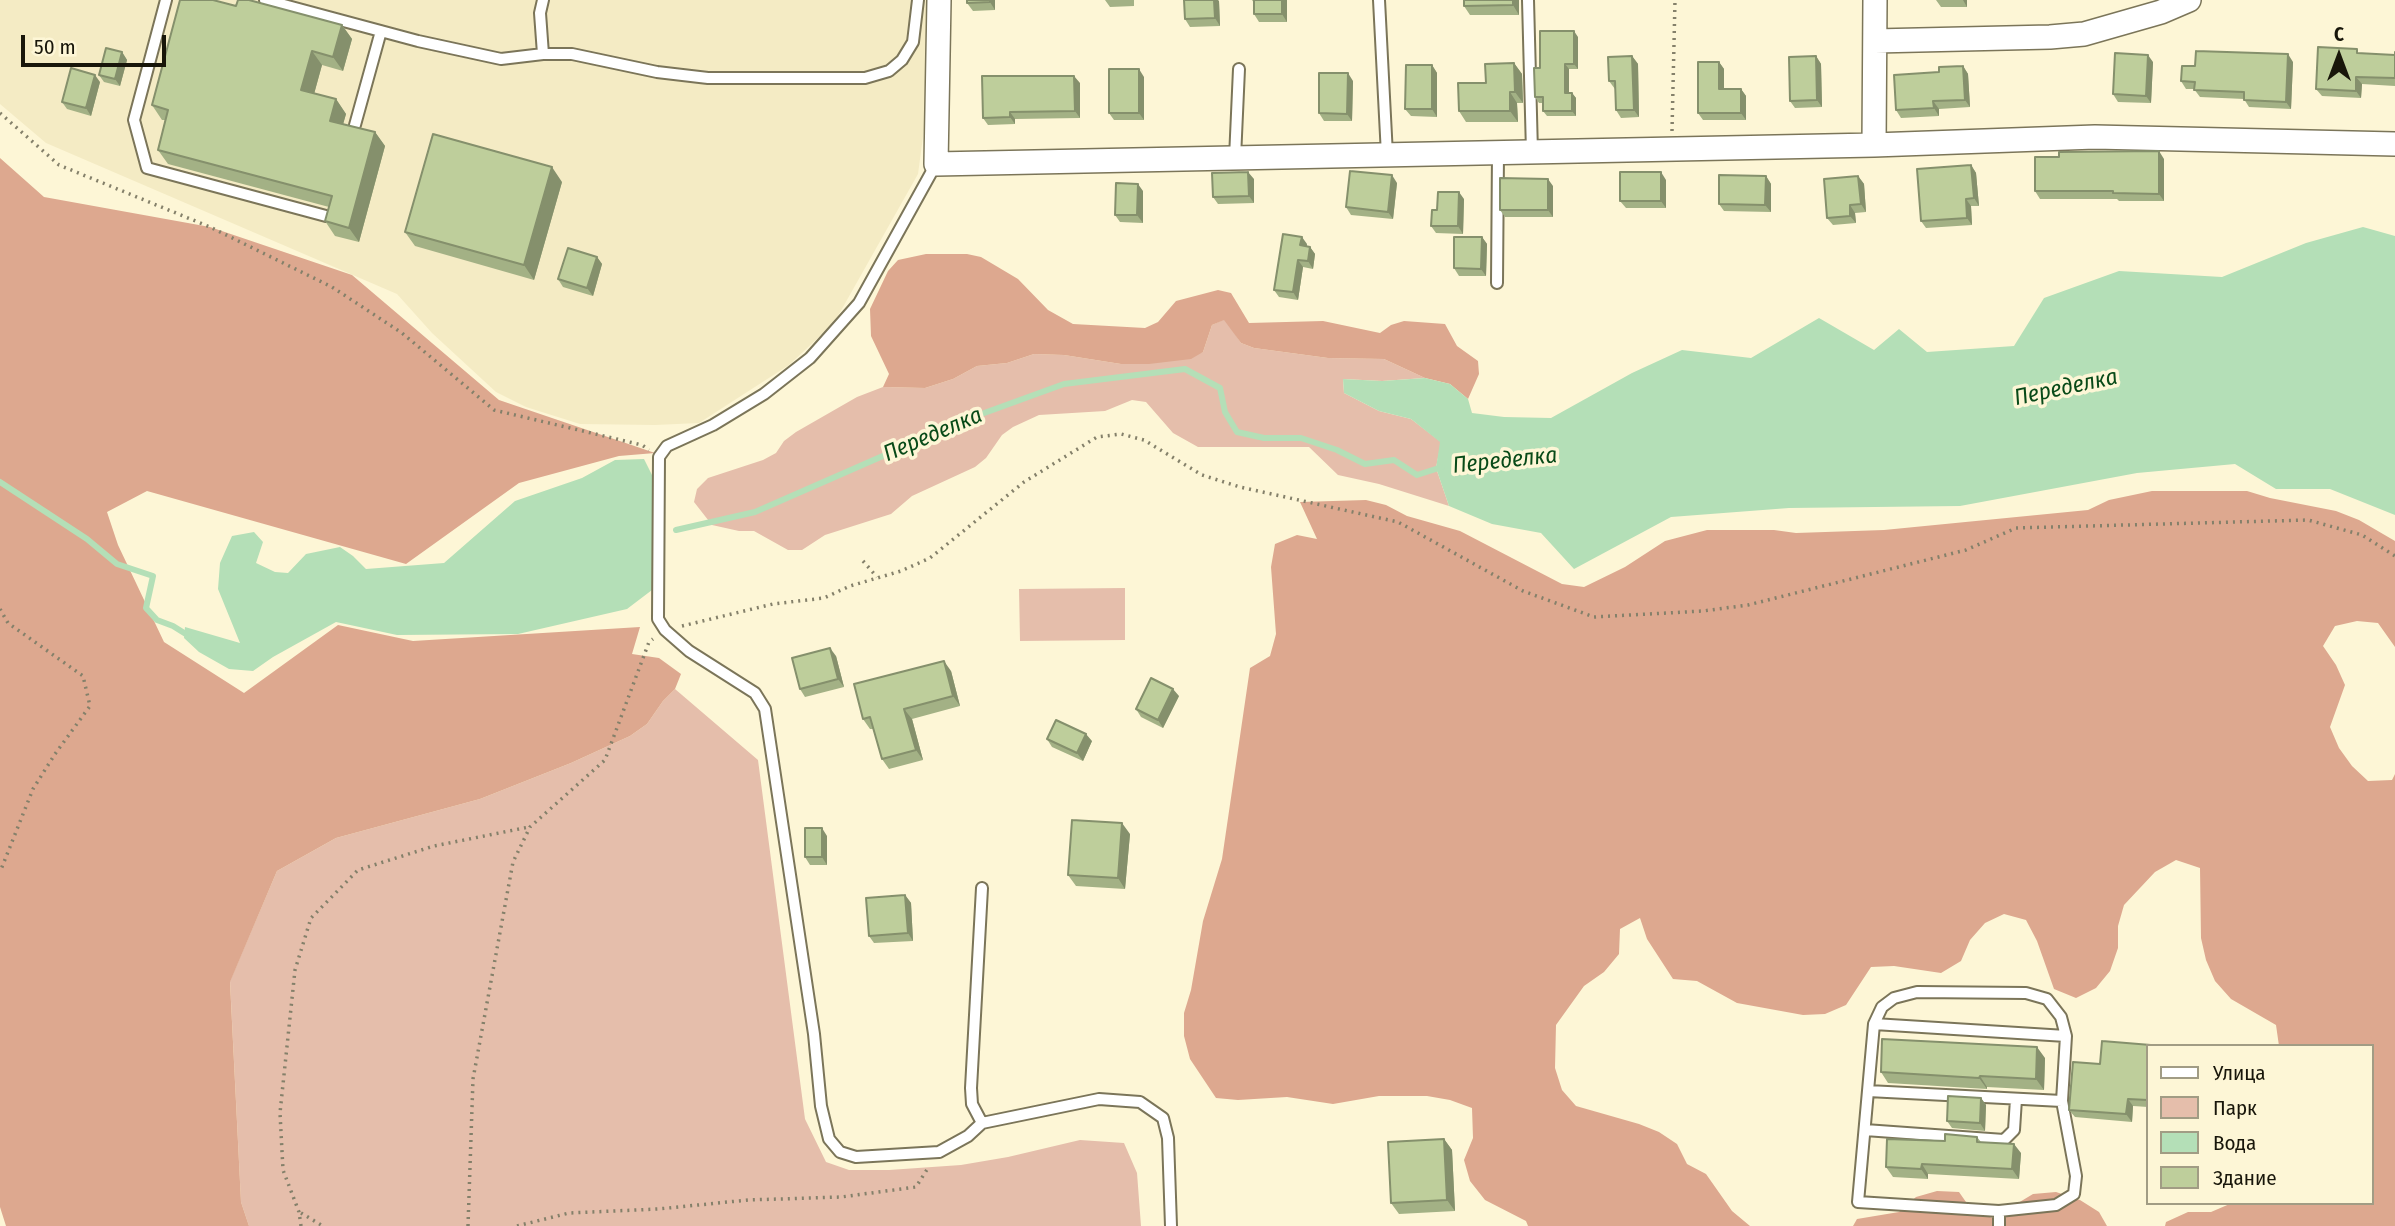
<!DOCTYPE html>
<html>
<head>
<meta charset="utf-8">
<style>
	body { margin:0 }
	#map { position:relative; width:2395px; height:1226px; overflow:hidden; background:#fdf6d6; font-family:"Fira Sans Condensed",sans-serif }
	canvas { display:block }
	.legend { position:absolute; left:2146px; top:1044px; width:228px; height:161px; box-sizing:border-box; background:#fdf6d6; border:2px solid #a19c84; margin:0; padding:9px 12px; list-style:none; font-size:21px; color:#18160a }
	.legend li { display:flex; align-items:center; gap:14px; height:35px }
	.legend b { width:35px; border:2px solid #a19c84 }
	.north { position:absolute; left:2304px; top:21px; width:70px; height:70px; -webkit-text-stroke:5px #fdf6d6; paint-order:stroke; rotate:0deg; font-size:19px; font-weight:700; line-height:28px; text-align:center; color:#18160a }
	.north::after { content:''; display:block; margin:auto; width:24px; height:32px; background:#18160a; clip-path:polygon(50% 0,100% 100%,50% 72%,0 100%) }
	.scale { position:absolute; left:21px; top:35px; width:145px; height:32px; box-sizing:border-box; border:4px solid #18160a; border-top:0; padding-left:9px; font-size:21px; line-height:24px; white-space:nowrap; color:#18160a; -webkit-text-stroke:5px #fdf6d6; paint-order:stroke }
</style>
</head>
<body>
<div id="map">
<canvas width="2395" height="1226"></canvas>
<ul class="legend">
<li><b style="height:9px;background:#fff"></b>Улица</li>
<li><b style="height:19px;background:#e5beab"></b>Парк</li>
<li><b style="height:19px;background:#b4dfb7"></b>Вода</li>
<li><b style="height:19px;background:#bece9b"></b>Здание</li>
</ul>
<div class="north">С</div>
<div class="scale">50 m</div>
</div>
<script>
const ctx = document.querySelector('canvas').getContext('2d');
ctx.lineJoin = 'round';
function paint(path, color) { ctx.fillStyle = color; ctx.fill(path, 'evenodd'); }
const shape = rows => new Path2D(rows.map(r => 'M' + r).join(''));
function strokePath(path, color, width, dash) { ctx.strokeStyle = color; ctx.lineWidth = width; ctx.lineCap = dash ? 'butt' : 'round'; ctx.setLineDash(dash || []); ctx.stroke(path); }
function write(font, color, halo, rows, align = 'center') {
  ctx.font = font + ' "Fira Sans Condensed",sans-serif'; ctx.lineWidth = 7; ctx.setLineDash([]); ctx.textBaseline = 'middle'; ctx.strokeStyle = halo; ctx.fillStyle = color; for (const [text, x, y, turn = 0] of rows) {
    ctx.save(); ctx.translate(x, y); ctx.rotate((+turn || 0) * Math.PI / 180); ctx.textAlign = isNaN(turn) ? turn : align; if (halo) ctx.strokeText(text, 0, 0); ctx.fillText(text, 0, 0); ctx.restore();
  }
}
const built = shape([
	[0,0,931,0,927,107,918,174,834,323,789,365,699,423,655,425,580,424,526,407,496,392,432,333,397,294,46,143,0,104]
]);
const green = shape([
	[1225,319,1241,343,1254,348,1328,358,1384,359,1425,378,1382,381,1343,379,1344,393,1379,411,1411,419,1441,442,1436,468,1449,506,1379,484,1338,475,1309,447,1198,447,1173,433,1146,402,1132,400,1105,411,1039,415,1013,427,1002,435,986,458,975,467,912,496,891,514,825,535,802,550,788,550,754,531,739,531,712,525,694,502,697,489,708,478,763,460,776,453,784,441,796,432,857,397,883,387,925,388,953,379,977,366,1007,363,1034,354,1064,355,1121,364,1164,361,1203,352,1212,325],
	[1125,588,1125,640,1020,641,1019,589],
	[675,689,758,760,805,1119,826,1162,849,1170,889,1170,961,1165,1008,1157,1080,1140,1124,1143,1137,1173,1141,1226,249,1226,241,1202,230,981,277,871,336,838,480,799,571,763,630,736,647,724,663,701]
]);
const forest = shape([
	[0,158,44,197,210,227,352,275,499,400,655,453,619,456,519,483,406,564,147,491,107,512,118,545,164,642,244,693,338,625,413,641,640,627,632,654,659,658,681,674,675,689,663,701,647,724,630,736,571,763,480,799,336,838,277,871,230,982,241,1202,249,1226,6,1226,0,1207],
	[926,254,967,254,981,257,1018,279,1048,310,1073,324,1145,328,1158,322,1176,301,1218,290,1231,293,1249,323,1323,321,1380,333,1391,325,1404,321,1445,324,1457,346,1478,361,1479,374,1468,399,1450,384,1425,378,1384,359,1328,358,1254,348,1241,343,1224,320,1212,325,1203,352,1191,359,1149,364,1121,364,1064,355,1034,354,1007,363,977,366,953,379,925,388,883,387,889,374,871,336,870,309,888,271,898,260],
	[2152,491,2247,491,2270,498,2336,511,2359,520,2395,541,2395,647,2378,623,2357,621,2335,626,2323,646,2336,665,2345,685,2330,727,2339,748,2352,766,2368,781,2392,780,2395,774,2395,1226,2165,1226,2166,1222,2188,1212,2211,1212,2232,1203,2372,1203,2372,1046,2279,1046,2276,1025,2231,999,2215,981,2206,960,2201,938,2200,868,2176,860,2155,872,2124,905,2118,926,2118,948,2110,971,2096,988,2076,998,2054,989,2037,941,2026,920,2004,914,1985,923,1970,940,1961,961,1941,973,1894,966,1871,967,1846,1005,1825,1014,1803,1015,1737,1003,1697,981,1673,979,1647,939,1640,918,1620,929,1619,954,1604,972,1584,986,1556,1025,1555,1068,1562,1090,1576,1106,1639,1124,1659,1132,1677,1144,1687,1164,1706,1174,1732,1211,1750,1226,1528,1226,1526,1221,1485,1200,1470,1181,1464,1160,1473,1138,1472,1108,1450,1100,1427,1096,1379,1096,1333,1104,1287,1097,1238,1100,1216,1098,1190,1059,1184,1036,1184,1013,1191,990,1203,921,1222,859,1250,668,1270,656,1276,634,1271,567,1275,544,1297,535,1317,539,1300,502,1366,500,1386,505,1407,516,1460,531,1562,584,1584,587,1625,567,1665,541,1707,530,1774,530,1796,533,1884,530,2088,510,2109,500],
	[1937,1191,1959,1192,1973,1212,1993,1218,2033,1194,2056,1192,2080,1200,2099,1212,2107,1226,1853,1226,1857,1219,1899,1212,1916,1197]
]);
const water = shape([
	[2363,227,2395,236,2395,515,2330,489,2276,489,2235,464,2137,473,1960,506,1789,508,1671,517,1574,569,1541,533,1492,524,1449,506,1436,468,1440,442,1411,419,1379,411,1344,393,1343,379,1382,381,1425,378,1450,384,1468,399,1472,413,1504,417,1551,418,1632,373,1682,350,1751,358,1819,318,1874,350,1899,329,1927,352,2014,346,2044,298,2119,271,2222,277,2306,243],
	[644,459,654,479,652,590,627,609,518,634,397,635,336,622,273,657,253,671,229,669,199,652,184,638,185,627,240,643,218,589,220,563,232,536,254,532,263,542,256,563,275,572,288,573,306,554,340,547,353,556,366,569,444,563,515,501,582,478,615,460]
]);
const stream = shape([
	[0,482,87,539,117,564,153,576,146,608,157,620,173,626,189,636],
	[676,530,755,512,965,420,1064,384,1185,369,1220,388,1225,412,1237,432,1264,438,1301,438,1337,450,1365,464,1394,460,1417,475,1442,467]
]);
const path = shape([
	[0,113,59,165,210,227,332,287,402,333,494,410,642,445,649,450],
	[1672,131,1675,0],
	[863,561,877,577],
	[0,609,8,623,83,676,90,706,55,754,33,789,0,872],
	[682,626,773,604,824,598,850,586,901,571,930,558,1024,482,1097,437,1121,434,1144,440,1202,475,1240,487,1398,522,1523,591,1594,617,1703,611,1748,605,1966,550,2016,528,2308,520,2362,535,2395,556],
	[301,1213,323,1226],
	[301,1226,299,1212,283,1170,280,1113,295,970,311,918,358,870,434,846,529,827],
	[468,1226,473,1079,513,862,530,827,605,760,649,642,653,639],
	[517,1226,569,1213,658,1209,748,1200,841,1197,916,1187,928,1168]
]);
const lane = shape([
	[166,0,134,120,147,168,326,216],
	[265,0,418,41,501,59,543,54,572,54,657,72,708,78,865,78,889,71,902,60,913,42,918,0],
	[1379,0,1387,155],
	[1528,0,1532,152],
	[543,54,540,13,543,0],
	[355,125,381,31],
	[1235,158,1239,69],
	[936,164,859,303,810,358,764,394,713,425,667,446,659,457,658,619,665,630,689,651,755,693,765,709,814,1034,821,1106,829,1139,840,1152,856,1157,939,1152,968,1136,982,1123,1099,1099,1140,1102,1163,1118,1168,1138,1171,1226],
	[1497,283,1498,153],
	[982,888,971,1088,972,1104,982,1123],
	[1874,1024,2066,1036],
	[1868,1091,2062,1101],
	[1865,1130,2004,1140,2014,1130,2016,1099],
	[1999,1211,2056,1205,2074,1194,2076,1176,2062,1101,2066,1036,2061,1017,2047,999,2026,993,1917,992,1894,998,1882,1007,1874,1024,1858,1202,1999,1211,1999,1226]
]);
const street = shape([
	[939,0,936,164,1874,145],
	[1875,0,1874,145,2095,137,2395,144],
	[1875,41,2050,37,2084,34,2161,12,2189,0]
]);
const wall = shape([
	[967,0,995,0,995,10,973,11,967,3],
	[1105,0,1134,0,1134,6,1110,7],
	[1252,0,1287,0,1287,22,1259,22,1254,14,1254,3],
	[1464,0,1519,0,1519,15,1470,15,1464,6],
	[1936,0,1967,0,1967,7,1941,7],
	[1219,1,1220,26,1190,27,1185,19],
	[236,6,342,25,352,39,343,71,322,65,314,94,336,99,346,114,343,124,375,132,385,146,359,242,335,236,325,221,329,207,168,164,158,150,165,120,162,120,152,105],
	[1578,37,1578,69,1569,69,1569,93,1572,93,1576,98,1576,116,1547,116,1543,111,1543,103,1539,103,1535,97,1540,68],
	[122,52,127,60,120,86,104,82,99,75],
	[2395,52,2395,86,2362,84,2361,98,2322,96,2316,89,2360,53,2395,55],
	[1632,56,1638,64,1639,117,1621,118,1616,110,1615,89,1609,81],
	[1816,56,1821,64,1822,107,1795,108,1790,101],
	[1719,62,1724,69,1724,89,1741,89,1746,96,1746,120,1703,120,1698,113],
	[2153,62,2151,103,2118,102,2113,94],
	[2293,62,2291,109,2249,107,2244,99,2200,97,2194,89,2186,89,2181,81,2195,66],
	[1514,63,1522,74,1523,103,1517,103,1518,122,1466,122,1459,111,1486,83],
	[1432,65,1437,73,1437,117,1411,116,1405,109],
	[1963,66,1968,74,1970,107,1939,109,1939,116,1901,118,1896,110,1939,72],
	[1144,77,1144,120,1114,120,1109,113],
	[1353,81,1352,121,1324,121,1319,113],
	[100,82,91,116,67,109,62,102],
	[1080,83,1080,118,1015,119,1015,124,988,125,983,118],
	[2059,157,2164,159,2164,201,2119,201,2117,199,2040,199,2035,191],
	[1971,165,1976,173,1979,206,1971,206,1972,225,1926,228,1921,221],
	[1766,176,1771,184,1771,212,1724,211,1719,204],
	[1858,176,1864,184,1866,212,1855,213,1856,223,1833,225,1827,218],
	[1254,179,1254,203,1218,204,1213,197],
	[1666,180,1666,208,1626,208,1620,201],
	[562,182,534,280,415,246,405,232],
	[1397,183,1393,219,1351,215,1346,207],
	[1553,186,1553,217,1505,217,1500,210],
	[1143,191,1143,223,1120,222,1115,215],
	[1464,199,1463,234,1436,233,1431,226,1437,210],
	[1482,237,1487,244,1486,276,1459,276,1454,268],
	[1307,244,1307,246,1310,247,1315,254,1313,269,1303,267,1298,300,1279,297,1274,290],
	[597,257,602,264,593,296,563,287,558,279],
	[836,656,844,687,805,697,800,689],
	[951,671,960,706,912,719,923,760,889,769,882,759,874,729,870,729,863,719],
	[1179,696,1163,728,1141,717,1136,709],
	[1047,739,1092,741,1083,761,1052,747],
	[1130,834,1125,889,1076,886,1068,875],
	[827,836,827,865,810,865,805,857],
	[905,895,911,903,913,941,874,943,869,936],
	[2148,1046,2148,1107,2133,1106,2132,1122,2075,1117,2069,1110,2100,1064],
	[2045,1058,2044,1090,1987,1087,1987,1089,1888,1083,1881,1072],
	[1981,1098,1986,1105,1985,1131,1952,1128,1947,1121],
	[1977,1137,1981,1142,2021,1153,2019,1179,1928,1174,1928,1179,1893,1177,1886,1167,1945,1141],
	[1444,1139,1452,1150,1455,1211,1399,1214,1391,1203]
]);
const shadedWall = shape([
	[990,0,995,0,995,10,990,2],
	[1214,0,1218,0,1219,1,1220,26,1215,18],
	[1282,0,1287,0,1287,22,1282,14],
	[1513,0,1519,0,1519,15,1513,5],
	[1963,0,1967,0,1967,7],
	[342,25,352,39,343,71,333,57],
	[1574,31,1578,37,1578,69,1574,64],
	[312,51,322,65,311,105,301,90],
	[122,52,127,60,120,86,115,79],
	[2288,54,2293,62,2291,109,2286,102],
	[2148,55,2153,62,2151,103,2146,96],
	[1632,56,1638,64,1639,117,1634,110],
	[1816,56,1821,64,1822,107,1817,100],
	[1719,62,1724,69,1724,96,1719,89],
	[1514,63,1522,74,1523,103,1515,92],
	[1565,64,1569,69,1569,98,1565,93],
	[1432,65,1437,73,1437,117,1432,109],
	[1963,66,1968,74,1970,107,1965,100],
	[1139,69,1144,77,1144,120,1139,113],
	[1348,73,1353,81,1352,121,1347,114],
	[95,75,100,82,91,116,86,108],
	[1074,76,1080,83,1080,118,1075,111],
	[2356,77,2362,84,2361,98,2356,91],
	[1741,89,1746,96,1746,120,1741,113],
	[1510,92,1517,103,1518,122,1510,111],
	[1572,93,1576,98,1576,116,1572,111],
	[336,99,346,114,340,135,330,121],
	[1933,101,1939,109,1939,116,1934,108],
	[1010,112,1015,119,1015,124,1010,117],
	[375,132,385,146,359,242,349,228],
	[2159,151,2164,159,2164,201,2159,194],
	[1971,165,1976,173,1979,206,1974,198],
	[552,167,562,182,534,280,524,265],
	[1248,172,1254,179,1254,203,1249,196],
	[1661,172,1666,180,1666,208,1661,201],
	[1392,175,1397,183,1393,219,1388,212],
	[1766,176,1771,184,1771,212,1765,205],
	[1858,176,1864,184,1866,212,1861,204],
	[1548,179,1553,186,1553,217,1548,210],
	[1138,184,1143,191,1143,223,1137,215],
	[1459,192,1464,199,1463,234,1458,226],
	[1966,199,1971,206,1972,225,1967,218],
	[1850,205,1855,213,1856,223,1850,216],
	[1302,237,1307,244,1306,252,1300,245],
	[1482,237,1487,244,1486,276,1481,269],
	[1310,247,1315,254,1313,269,1308,261],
	[597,257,602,264,593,296,587,288],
	[1298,260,1303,267,1298,300,1293,292],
	[830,648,836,656,844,687,838,679],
	[944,661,951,671,960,706,953,696],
	[1173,689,1179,696,1163,728,1158,720],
	[904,709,912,719,923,760,916,750],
	[1086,734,1092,741,1083,761,1077,753],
	[1122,823,1130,834,1125,889,1118,878],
	[822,828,827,836,827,865,822,857],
	[905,895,911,903,913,941,908,933],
	[2037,1047,2045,1058,2044,1090,2036,1079],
	[1980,1076,1987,1087,1987,1089,1979,1078],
	[1981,1098,1986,1105,1985,1131,1980,1123],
	[2128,1099,2133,1106,2132,1122,2126,1114],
	[1444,1139,1452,1150,1455,1211,1447,1200],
	[2014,1144,2021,1153,2019,1179,2012,1169],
	[1922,1164,1928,1174,1928,1179,1921,1169]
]);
const building = shape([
	[180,0,213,0,236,6,238,0,249,0,342,25,333,57,312,51,301,90,336,99,330,121,375,132,349,228,325,221,332,196,158,150,168,110,152,105,180,0],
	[967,0,990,0,990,2,967,3,967,0],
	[1184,0,1214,0,1215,18,1185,19,1184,0],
	[1254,0,1282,0,1282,14,1254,14,1254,0],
	[1464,0,1513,0,1513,5,1464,6,1464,0],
	[1540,31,1574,31,1574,64,1565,64,1565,93,1572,93,1572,111,1543,111,1543,97,1535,97,1534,68,1540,68,1540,31],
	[2318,47,2357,49,2357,53,2395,55,2395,52,2395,78,2356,77,2356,91,2316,89,2318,47],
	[106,48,122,52,115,79,99,75,106,48],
	[2196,51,2288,54,2286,102,2244,100,2244,92,2194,90,2195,82,2181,81,2182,66,2195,66,2196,51],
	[2115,53,2148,55,2146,96,2113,94,2115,53],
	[1632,56,1634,110,1616,110,1615,81,1609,81,1608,57,1632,56],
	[1816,56,1817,100,1790,101,1789,57,1816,56],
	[1698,62,1719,62,1719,89,1741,89,1741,113,1698,113,1698,62],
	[1514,63,1515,92,1510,92,1510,111,1459,111,1458,83,1486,83,1485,64,1514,63],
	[1406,65,1432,65,1432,109,1405,109,1406,65],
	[1963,66,1965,100,1933,101,1934,108,1896,110,1894,75,1939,72,1939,67,1963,66],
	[71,68,95,75,86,108,62,102,71,68],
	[1109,69,1139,69,1139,113,1109,113,1109,69],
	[1319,73,1348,73,1347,114,1319,113,1319,73],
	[982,76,1074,76,1075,111,1010,112,1010,117,983,118,982,76],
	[433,134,552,167,524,265,405,232,433,134],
	[2159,151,2159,194,2113,193,2113,191,2035,191,2035,157,2059,157,2059,152,2159,151],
	[1971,165,1974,198,1966,199,1967,218,1921,221,1917,169,1971,165],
	[1350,171,1392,175,1388,212,1346,207,1350,171],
	[1248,172,1249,196,1213,197,1212,173,1248,172],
	[1620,172,1661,172,1661,201,1620,201,1620,172],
	[1719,175,1766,176,1765,205,1719,204,1719,175],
	[1858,176,1861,204,1850,205,1850,216,1827,218,1824,179,1858,176],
	[1500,178,1548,179,1548,210,1500,210,1500,178],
	[1116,183,1138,184,1137,215,1115,215,1116,183],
	[1438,192,1459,192,1458,226,1431,226,1432,210,1437,210,1438,192],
	[1283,234,1302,237,1300,245,1310,247,1308,261,1298,260,1293,292,1274,290,1283,234],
	[1454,237,1482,237,1481,269,1454,268,1454,237],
	[568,248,597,257,587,288,558,279,568,248],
	[830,648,838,679,800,689,792,658,830,648],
	[944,661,953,696,904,709,916,750,882,759,870,717,863,719,854,684,944,661],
	[1151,678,1173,689,1158,720,1136,709,1151,678],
	[1056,720,1086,734,1077,753,1047,739,1056,720],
	[1072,820,1122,823,1118,878,1068,875,1072,820],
	[805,828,822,828,822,857,805,857,805,828],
	[905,895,908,933,869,936,866,898,905,895],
	[1882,1039,2037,1047,2036,1079,1980,1076,1979,1078,1881,1072,1882,1039],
	[2102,1041,2163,1046,2148,1046,2148,1100,2128,1099,2126,1114,2069,1110,2073,1062,2100,1064,2102,1041],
	[1948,1096,1981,1098,1980,1123,1947,1121,1948,1096],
	[1945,1134,1977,1137,1977,1142,2014,1144,2012,1169,1922,1164,1921,1169,1886,1167,1887,1139,1945,1141,1945,1134],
	[1444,1139,1447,1200,1391,1203,1388,1142,1444,1139]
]);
const waterNames = [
	["Переделка",2066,388,-12],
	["Переделка",933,435,-23],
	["Переделка",1505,461,-6]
];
paint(built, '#f4ebc4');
paint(green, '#e5beab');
paint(forest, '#dda88f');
paint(water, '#b4dfb7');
strokePath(stream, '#b4dfb7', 6);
strokePath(lane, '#7b7559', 14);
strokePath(street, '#7b7559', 26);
strokePath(path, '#84806a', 3.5, [2, 5]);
strokePath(lane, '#fff', 10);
strokePath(street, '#fff', 23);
paint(wall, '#a3b185');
paint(shadedWall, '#85906c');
paint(building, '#bece9b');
strokePath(building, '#85906c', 2);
write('italic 23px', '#084a18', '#fdf6d6', waterNames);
</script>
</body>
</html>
